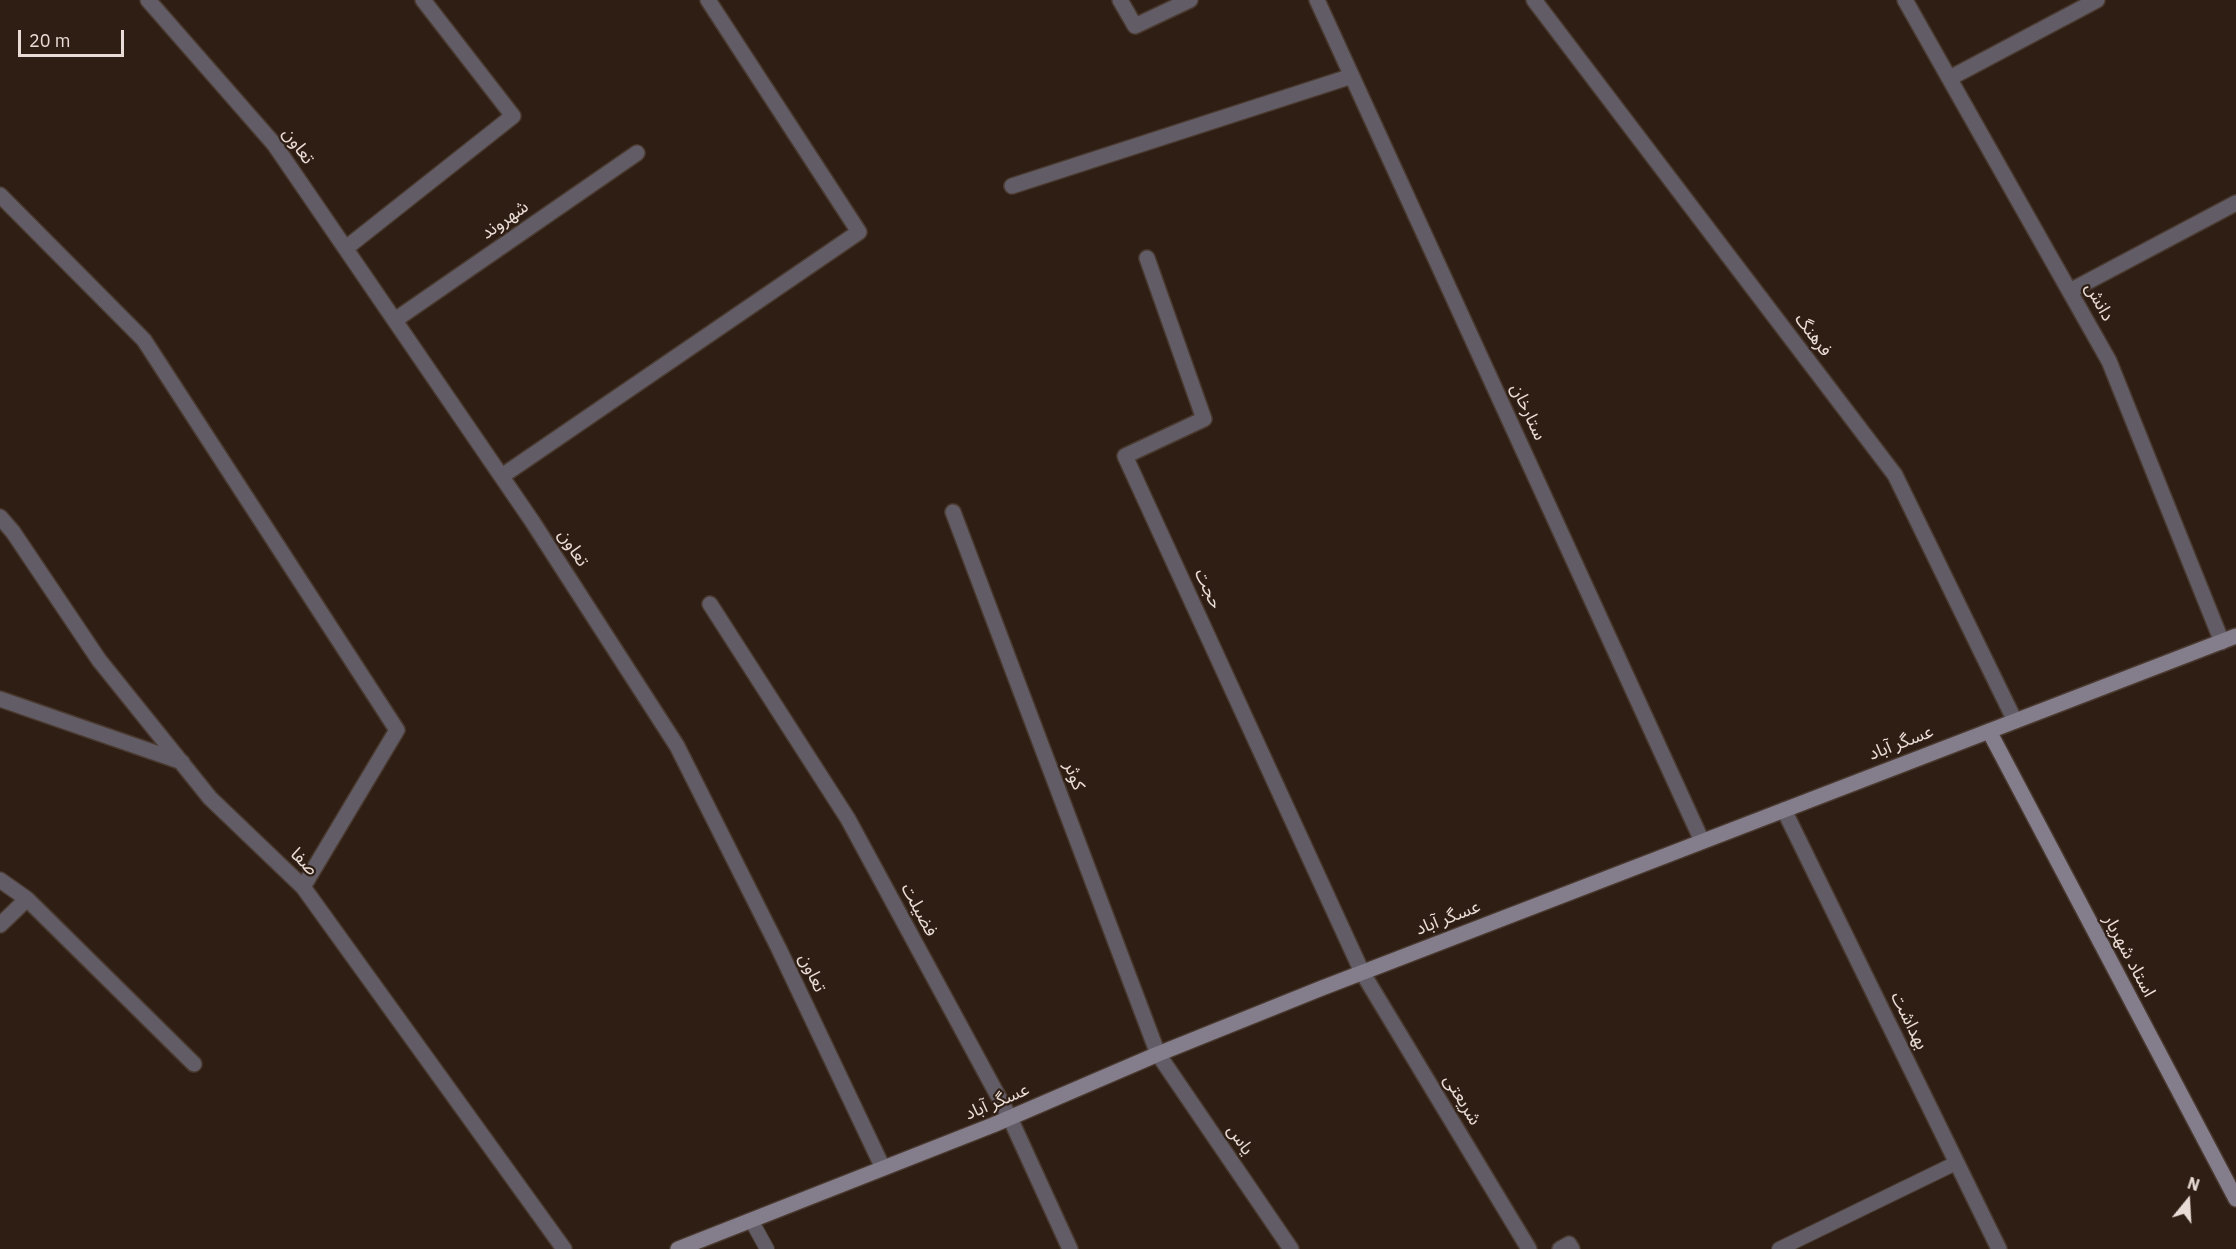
<!DOCTYPE html>
<html>
<head>
<meta charset="utf-8">
<style>
	body { margin:0 }
	#map { position:relative; width:2236px; height:1249px; overflow:hidden; background:#2f1e14; font-family:"IBM Plex Sans",sans-serif }
	canvas { display:block }
	.north { position:absolute; left:2158px; top:1171px; width:60px; height:60px; -webkit-text-stroke:4px #2f1e14; paint-order:stroke; rotate:18deg; font-size:16px; font-weight:700; line-height:24px; text-align:center; color:#e9dcd6 }
	.north::after { content:''; display:block; margin:auto; width:21px; height:27px; background:#e9dcd6; clip-path:polygon(50% 0,100% 100%,50% 72%,0 100%) }
	.scale { position:absolute; left:18px; top:30px; width:106px; height:27px; box-sizing:border-box; border:3px solid #e9dcd6; border-top:0; padding-left:8px; font-size:18px; line-height:21px; white-space:nowrap; color:#e9dcd6; -webkit-text-stroke:4px #2f1e14; paint-order:stroke }
</style>
</head>
<body>
<div id="map">
<canvas width="2236" height="1249"></canvas>
<div class="north">N</div>
<div class="scale">20 m</div>
</div>
<script>
const ctx = document.querySelector('canvas').getContext('2d');
ctx.lineJoin = 'round';
const shape = rows => new Path2D(rows.map(r => 'M' + r).join(''));
function strokePath(path, color, width, dash) { ctx.strokeStyle = color; ctx.lineWidth = width; ctx.lineCap = dash ? 'butt' : 'round'; ctx.setLineDash(dash || []); ctx.stroke(path); }
function write(font, color, halo, rows, align = 'center') {
  ctx.font = font + ' "IBM Plex Sans","Noto Sans Arabic",sans-serif'; ctx.lineWidth = 4.5; ctx.setLineDash([]); ctx.textBaseline = 'middle'; ctx.strokeStyle = halo; ctx.fillStyle = color; for (const [text, x, y, turn = 0] of rows) {
    ctx.save(); ctx.translate(x, y); ctx.rotate((+turn || 0) * Math.PI / 180); ctx.textAlign = isNaN(turn) ? turn : align; if (halo) ctx.strokeText(text, 0, 0); ctx.fillText(text, 0, 0); ctx.restore();
  }
}
const lane = shape([
	[751,1220,767,1249],
	[1779,1249,1956,1163]
]);
const street = shape([
	[148,0,274,144,532,521,677,746,779,949,883,1168],
	[1120,0,1135,26,1190,0],
	[1317,0,1702,841],
	[1534,0,1895,475,2015,721],
	[1905,0,2109,361,2222,642],
	[1950,78,2097,0],
	[1012,186,1352,76],
	[0,195,144,340,397,730,303,887],
	[346,248,513,116,423,0],
	[1147,258,1204,419,1125,456,1362,972,1529,1249],
	[2070,291,2236,203],
	[395,320,637,153],
	[502,476,859,232,708,0],
	[953,512,1158,1054,1291,1249],
	[0,517,13,532,99,660,210,798,303,887,564,1249],
	[710,604,848,819,1010,1118,1070,1249],
	[0,699,182,762],
	[1784,810,1999,1249],
	[0,880,27,899,194,1064],
	[0,925,27,899],
	[1560,1249,1569,1244,1572,1249]
]);
const secondary = shape([
	[1989,731,2236,1199],
	[678,1249,993,1125,1158,1054,1322,988,2236,636]
]);
const streetNames = [
	["تعاون",298,146,54],
	["شهروند",505,220,-35],
	["دانش",2099,302,61],
	["فرهنگ",1813,335,53],
	["ستارخان",1528,412,65],
	["تعاون",573,548,57],
	["حجت",1208,589,65],
	["عسگر آباد",1901,743,-21],
	["کوثر",1074,776,69],
	["صفا",304,862,45],
	["فضیلت",919,910,62],
	["عسگر آباد",1448,918,-21],
	["استاد شهریار",2129,956,62],
	["تعاون",812,973,65],
	["بهداشت",1909,1021,64],
	["شریعتی",1462,1100,59],
	["عسگر آباد",997,1102,-23],
	["یاس",1240,1140,56]
];
strokePath(lane, '#49392f', 16);
strokePath(street, '#49392f', 18);
strokePath(secondary, '#49392f', 18);
strokePath(lane, '#615c65', 14);
strokePath(street, '#615c65', 15);
strokePath(secondary, '#847d8b', 15);
write('18px', '#e9dcd6', '#2f1e14', streetNames);
</script>
</body>
</html>
